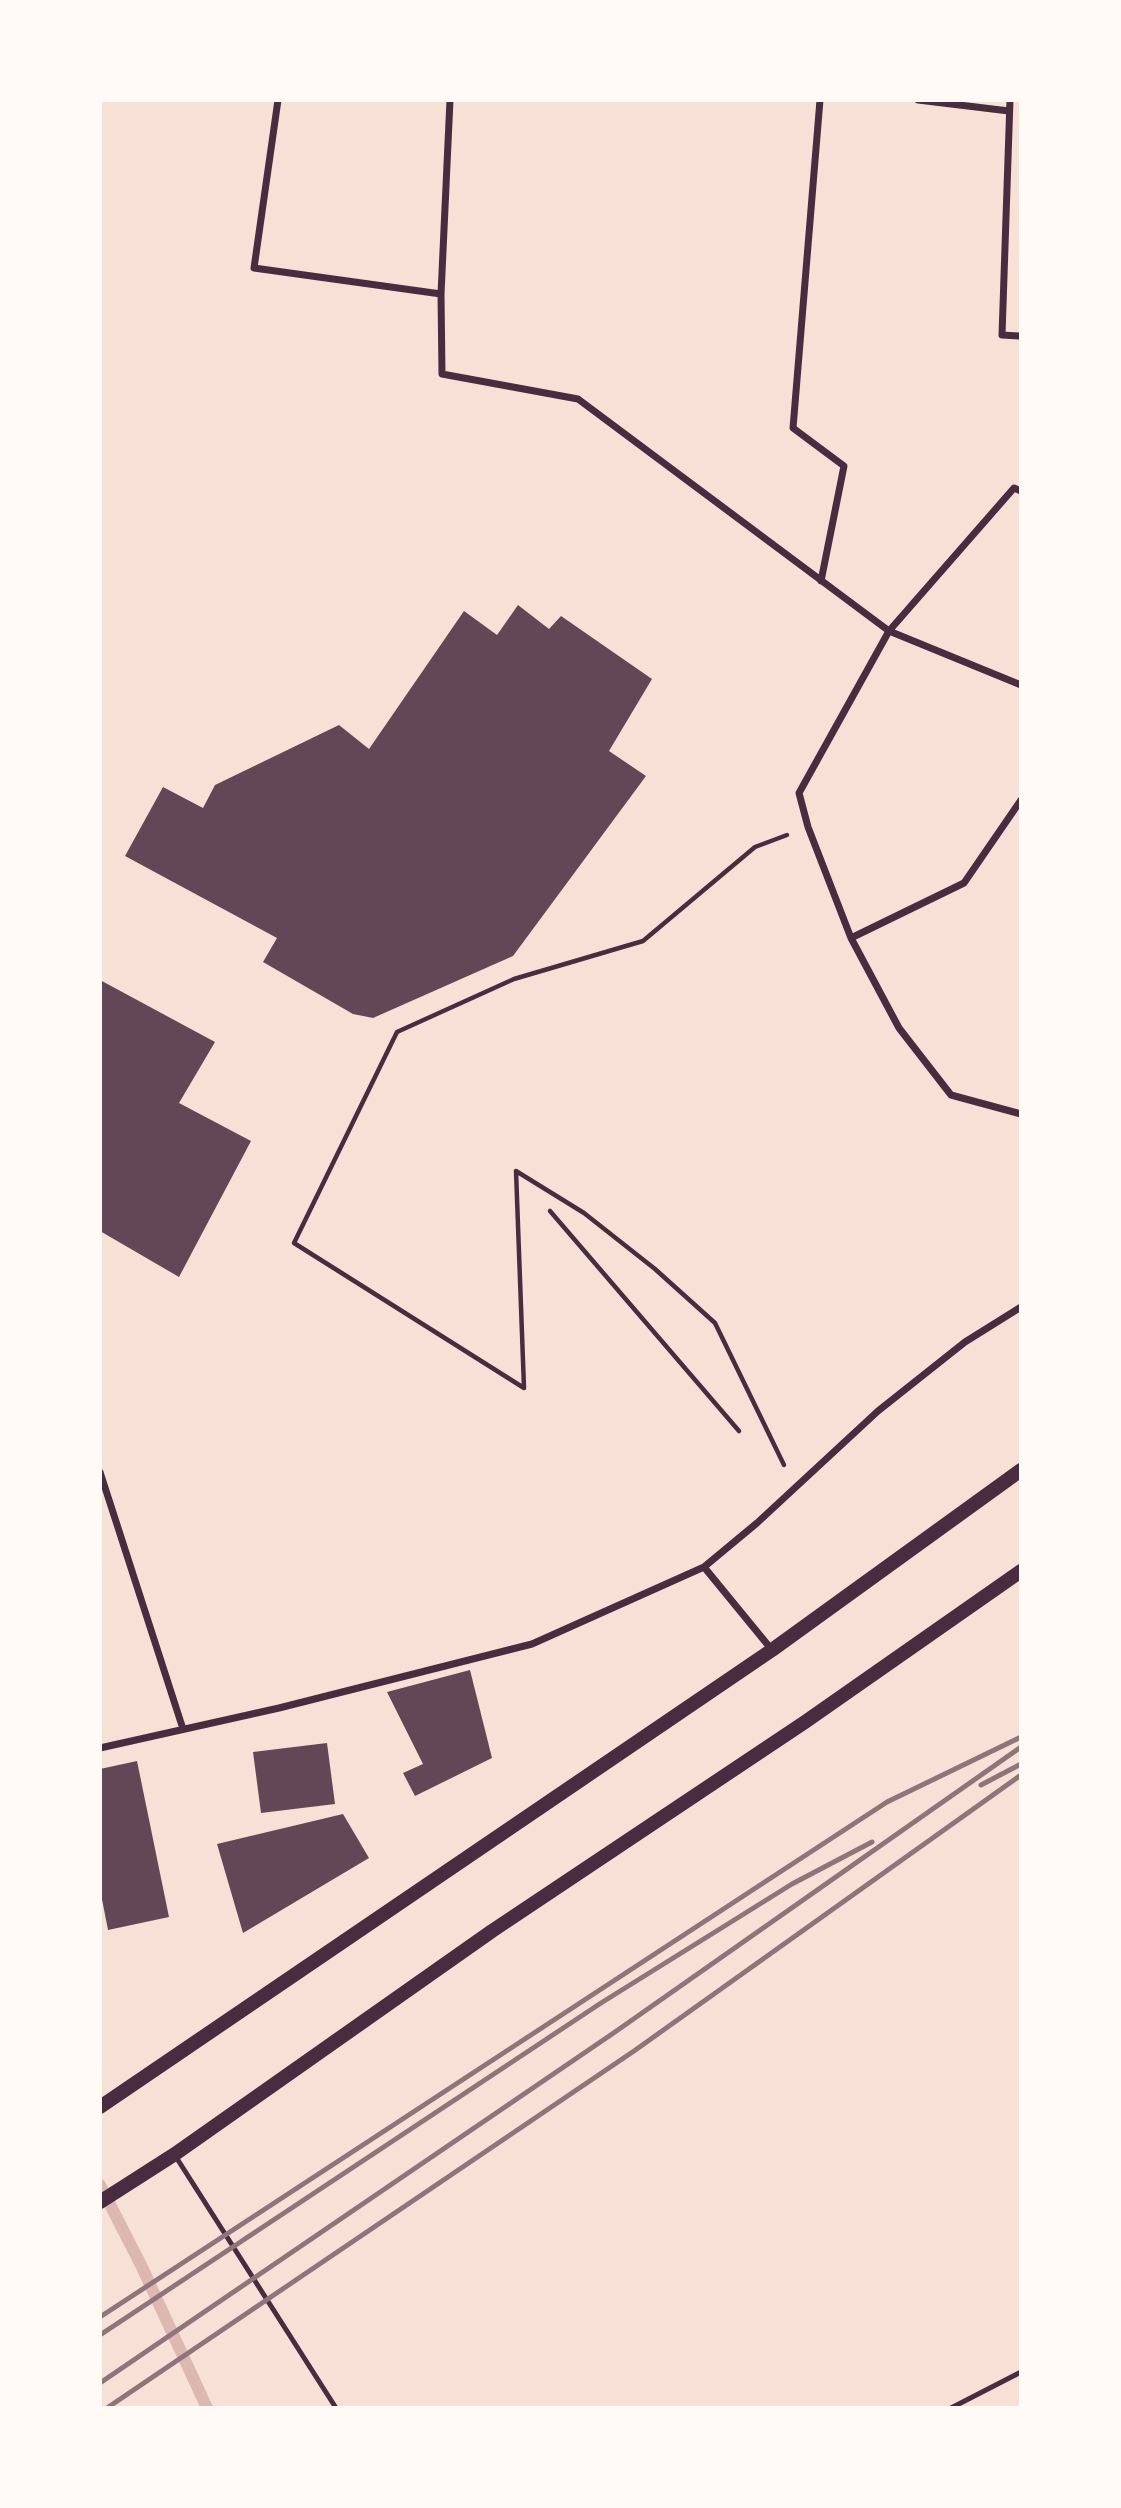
<!DOCTYPE html>
<html>
<head>
<meta charset="utf-8">
<style>
	body { margin:0 }
	#map { position:relative; width:1121px; height:2508px; overflow:hidden; background:#f7e1d7; font-family:"Titillium Web",sans-serif }
	canvas { display:block }
	.frame { position:absolute; inset:0; border:102px solid #fffaf5; pointer-events:none }
</style>
</head>
<body>
<div id="map">
<canvas width="1121" height="2508"></canvas>
<div class="frame"></div>
</div>
<script>
const ctx = document.querySelector('canvas').getContext('2d');
ctx.lineJoin = 'round';
const shape = rows => new Path2D(rows.map(r => 'M' + r).join(''));
function strokePath(path, color, width, dash) { ctx.strokeStyle = color; ctx.lineWidth = width; ctx.lineCap = dash ? 'butt' : 'round'; ctx.setLineDash(dash || []); ctx.stroke(path); }
function paint(path, color) { ctx.fillStyle = color; ctx.fill(path, 'evenodd'); }
const stream = shape([
	[100,2185,141,2265,207,2408]
]);
const building = shape([
	[518,605,549,629,561,616,652,679,609,751,646,776,513,956,373,1018,353,1014,263,962,277,938,125,856,163,787,203,808,215,785,339,725,369,749,464,611,497,635],
	[100,980,215,1042,179,1103,251,1141,179,1277,100,1231],
	[470,1670,492,1758,415,1796,403,1773,423,1764,387,1692],
	[327,1743,335,1804,261,1813,253,1752],
	[137,1761,169,1917,108,1930,100,1889,100,1769],
	[343,1814,369,1858,243,1933,217,1844]
]);
const path = shape([
	[550,1211,739,1431],
	[784,1465,715,1323,655,1269,584,1213,516,1171,524,1388,294,1243,397,1032,514,979,643,941,755,847,787,835]
]);
const service = shape([
	[176,2157,336,2408],
	[951,2408,1021,2372]
]);
const minor = shape([
	[278,100,254,268,441,294],
	[450,100,441,294,442,374,578,399,889,631,1021,685],
	[820,100,793,428,844,466,821,581],
	[918,100,1009,111],
	[1010,100,1002,335,1019,336],
	[1021,491,1014,488,889,631,799,793,808,827,851,938,899,1028,951,1095,1021,1114],
	[851,938,964,883,1021,800],
	[100,1472,183,1729],
	[704,1567,772,1650],
	[100,1748,279,1708,532,1644,704,1567,757,1523,878,1411,965,1342,1021,1307]
]);
const secondary = shape([
	[100,2107,772,1650,1021,1470],
	[100,2202,175,2154,492,1931,805,1722,1021,1571]
]);
const rail = shape([
	[981,1785,1021,1764],
	[100,2317,887,1802,1021,1737],
	[100,2335,601,2003,792,1884,872,1842],
	[100,2383,615,2032,1021,1747],
	[107,2408,634,2051,1021,1775]
]);
strokePath(stream, '#dcb8b0', 12);
paint(building, '#644757');
strokePath(path, '#4a2c40', 4.5);
strokePath(service, '#4a2c40', 5);
strokePath(minor, '#4a2c40', 7);
strokePath(secondary, '#4a2c40', 14);
strokePath(rail, '#8f747c', 5);
</script>
</body>
</html>
